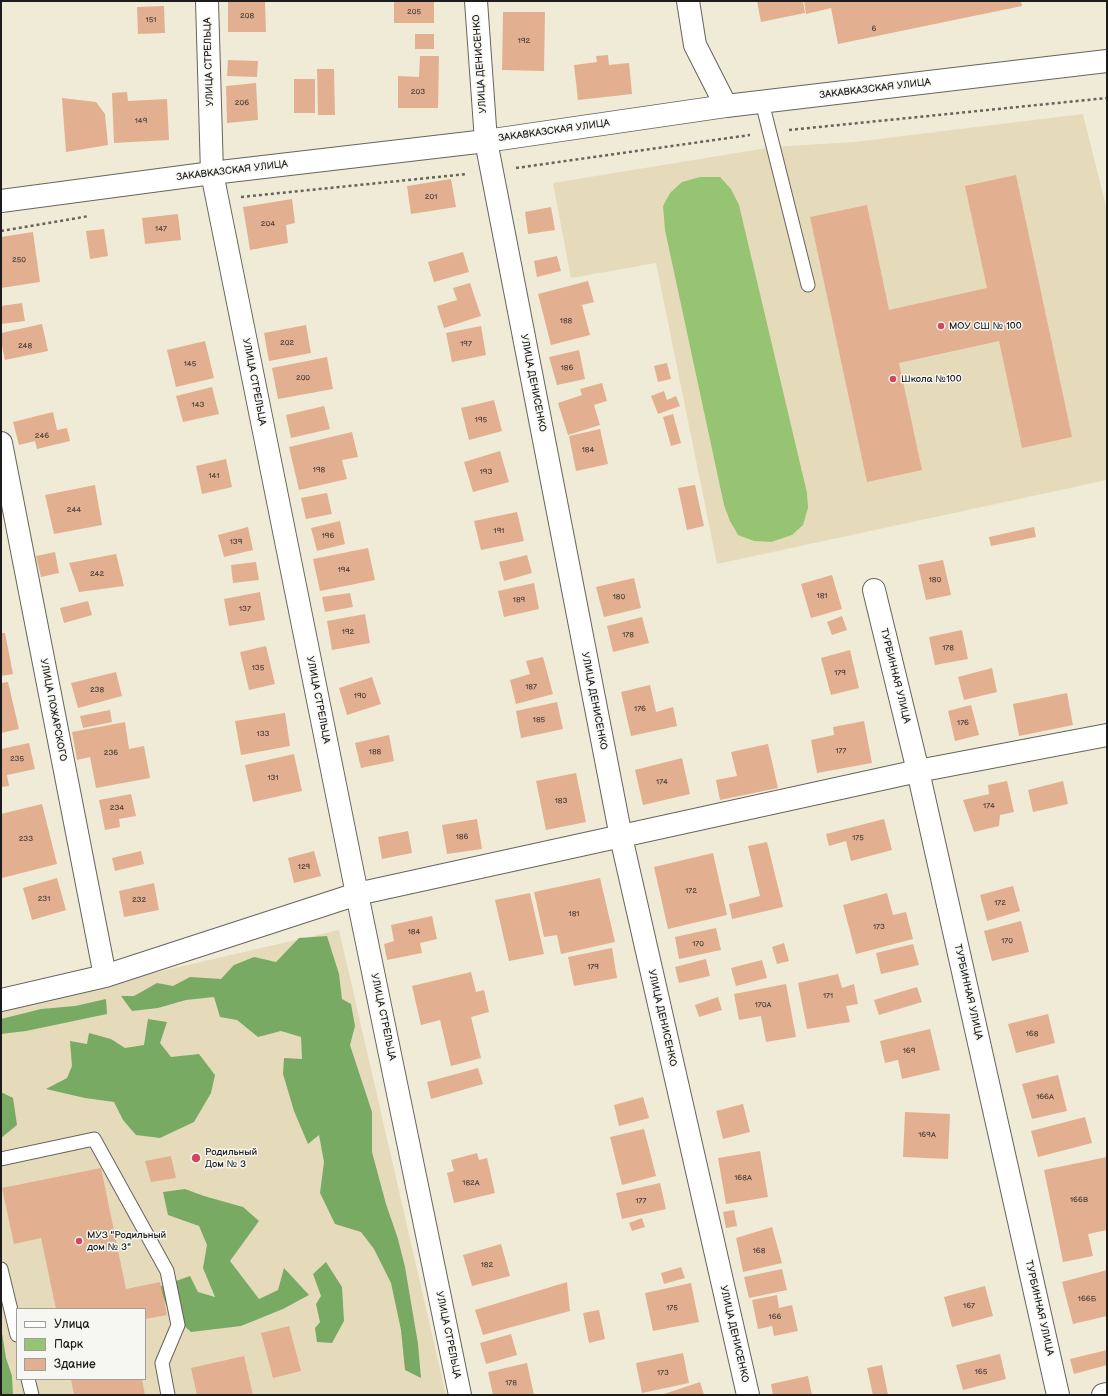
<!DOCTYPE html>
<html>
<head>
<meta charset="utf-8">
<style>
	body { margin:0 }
	#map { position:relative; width:1108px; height:1396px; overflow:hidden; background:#f0ebd7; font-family:"Balsamiq Sans",sans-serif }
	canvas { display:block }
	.frame { position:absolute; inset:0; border:2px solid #1c1c1c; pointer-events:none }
	.legend { position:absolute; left:16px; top:1308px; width:130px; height:72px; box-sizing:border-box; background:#f6f6f2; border:1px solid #9f9f9c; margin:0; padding:5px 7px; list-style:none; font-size:12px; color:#1c1c1c }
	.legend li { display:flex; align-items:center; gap:8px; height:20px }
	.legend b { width:20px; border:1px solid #9f9f9c }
</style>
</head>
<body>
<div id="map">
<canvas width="1108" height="1396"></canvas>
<div class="frame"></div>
<ul class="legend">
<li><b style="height:5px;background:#fff"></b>Улица</li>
<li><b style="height:11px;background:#97c472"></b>Парк</li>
<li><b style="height:11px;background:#e2b090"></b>Здание</li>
</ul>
</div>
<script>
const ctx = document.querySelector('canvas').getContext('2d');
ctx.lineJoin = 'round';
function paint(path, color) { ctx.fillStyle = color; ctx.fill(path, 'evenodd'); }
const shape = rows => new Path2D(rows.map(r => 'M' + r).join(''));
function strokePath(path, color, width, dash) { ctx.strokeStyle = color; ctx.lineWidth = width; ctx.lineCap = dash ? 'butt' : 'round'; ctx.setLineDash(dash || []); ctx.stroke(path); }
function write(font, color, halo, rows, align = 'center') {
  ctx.font = font + ' "Balsamiq Sans",sans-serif'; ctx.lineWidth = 3; ctx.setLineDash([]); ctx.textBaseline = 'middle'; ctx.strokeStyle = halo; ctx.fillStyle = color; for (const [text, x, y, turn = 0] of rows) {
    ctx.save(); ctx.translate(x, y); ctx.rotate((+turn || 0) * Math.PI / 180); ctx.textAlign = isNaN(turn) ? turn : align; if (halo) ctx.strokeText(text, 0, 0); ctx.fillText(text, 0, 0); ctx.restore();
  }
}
const built = shape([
	[1083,114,1107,210,1107,480,717,564,656,263,571,278,553,183,773,147,854,142],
	[339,930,446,1395,1,1395,1,1008],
	[17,1309,145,1309,145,1379,17,1379]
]);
const green = shape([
	[700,177,720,177,731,189,739,205,807,493,808,508,803,525,792,535,771,542,754,541,738,535,730,521,724,505,665,230,663,206,670,193,682,182]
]);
const forest = shape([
	[327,936,339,974,342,999,351,1004,355,1026,350,1045,372,1112,372,1152,386,1204,398,1239,405,1267,418,1344,421,1378,405,1370,401,1330,391,1283,374,1249,361,1232,335,1224,320,1193,324,1162,319,1135,308,1144,294,1111,283,1074,284,1058,302,1059,301,1037,281,1031,258,1037,237,1020,220,1017,214,997,186,1000,158,1008,132,1011,121,996,134,996,157,983,173,986,190,977,221,979,234,965,254,957,276,962,299,938],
	[106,999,107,1014,26,1031,1,1034,1,1019,41,1009,75,1006],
	[148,1019,167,1022,160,1043,171,1057,199,1054,215,1075,211,1093,194,1122,160,1138,136,1135,123,1120,114,1102,85,1098,46,1089,67,1078,72,1066,70,1041,87,1044,89,1033,111,1039,125,1048,144,1045],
	[1,1092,13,1098,17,1125,1,1138],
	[185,1189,204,1196,243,1207,259,1221,230,1261,259,1299,278,1290,284,1268,309,1295,283,1309,241,1326,191,1332,169,1312,159,1287,190,1276,198,1292,215,1297,203,1268,207,1245,199,1226,168,1215,163,1192],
	[326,1262,342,1287,344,1321,332,1343,317,1342,315,1328,320,1322,316,1304,321,1296,313,1274],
	[1,1327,6,1358,12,1376,13,1395,1,1395]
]);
const building = shape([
	[228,1,265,1,266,32,228,32],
	[394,1,434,1,434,23,394,23],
	[757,1,803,1,805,13,761,22],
	[804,1,1021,1,1022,6,838,44,831,8,806,14],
	[164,6,165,33,138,34,137,7],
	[503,12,545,12,544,71,502,70],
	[415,34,434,34,434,49,415,49],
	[608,55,609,65,629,63,632,94,578,100,574,65,597,62,596,56],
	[420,56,439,56,438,108,398,108,398,76,419,77],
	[228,60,258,61,257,77,227,76],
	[317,69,334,69,335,115,318,115],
	[294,79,315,79,315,113,294,113],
	[256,83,258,120,227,123,226,86],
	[127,92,128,101,167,99,169,140,114,143,112,93],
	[62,98,96,102,105,114,108,145,66,152],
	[1016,175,1072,437,1022,448,999,341,899,363,922,470,867,482,810,217,867,205,889,310,987,288,965,186],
	[451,179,456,207,411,214,407,186],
	[292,199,295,223,286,225,288,243,250,250,243,207],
	[551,207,555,230,528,234,525,212],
	[178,214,181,240,145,244,142,218],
	[104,229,108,256,90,259,86,231],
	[33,232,40,282,1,288,1,237],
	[463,252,469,272,434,282,428,262],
	[557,256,561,271,537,277,534,261],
	[588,281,594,302,582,305,590,335,551,345,538,294],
	[470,283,481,316,444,328,437,306,457,300,453,288],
	[22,303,25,321,1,324,1,306],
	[42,324,48,351,5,360,1,341,1,333],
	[306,325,311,353,269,361,264,333],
	[481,326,486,355,452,362,446,333],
	[205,341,214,378,176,387,167,350],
	[579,350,585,379,557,385,549,357],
	[327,357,333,389,278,399,272,368],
	[667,363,671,379,658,382,654,366],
	[602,383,607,401,594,405,600,425,568,435,558,403,582,395,580,389],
	[212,387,219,414,183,422,176,396],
	[664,391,667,400,676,396,680,406,658,414,651,396],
	[494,400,502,431,469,440,461,408],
	[324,406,330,429,291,438,286,415],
	[53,412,57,430,67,428,70,441,37,449,35,441,19,445,13,422],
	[673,414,681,443,671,446,663,417],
	[600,429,608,464,576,471,569,436],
	[352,432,358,457,342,460,347,479,299,490,289,447],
	[500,451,509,482,473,492,464,462],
	[226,459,232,487,202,494,196,466],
	[95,485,102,525,54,534,45,495],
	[695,485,704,526,687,530,678,488],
	[327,493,332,514,306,519,301,498],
	[517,512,524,541,481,550,474,521],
	[340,521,345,544,317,551,311,528],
	[248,527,253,550,224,557,218,535],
	[1034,527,1036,537,991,546,989,537],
	[368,548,375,580,320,591,313,559],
	[55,552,59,573,41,577,36,556],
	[116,554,124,586,79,592,69,563],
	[527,555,532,573,504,581,499,562],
	[943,560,951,595,926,600,918,565],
	[256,562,259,580,233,583,231,565],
	[832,575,842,609,811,618,801,584],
	[634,578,641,608,604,617,596,587],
	[534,583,539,609,504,617,498,591],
	[260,592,265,620,229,626,224,599],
	[350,593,353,607,325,612,322,597],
	[88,601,92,615,64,623,60,608],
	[365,614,370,643,332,650,327,621],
	[842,616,847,630,832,635,827,622],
	[642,617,649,643,613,652,607,626],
	[962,630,968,659,935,665,929,637],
	[1,633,5,633,13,674,1,676],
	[266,646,275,684,249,690,240,652],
	[850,650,859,688,831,695,821,658],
	[543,657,553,694,516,704,510,680,530,674,526,661],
	[992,668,997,692,964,700,958,677],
	[116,672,122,696,78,708,71,683],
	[372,677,381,704,347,715,339,688],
	[8,682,19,729,1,733,1,683],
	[650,685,656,712,673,707,677,726,631,736,621,692],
	[1067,693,1073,725,1019,736,1013,704],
	[557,702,563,729,521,738,516,711],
	[971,705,979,735,955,741,948,711],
	[110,710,112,722,83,728,80,716],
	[285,713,290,746,241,755,235,721],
	[864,721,872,763,817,773,811,740,834,735,833,727],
	[125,722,129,749,144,746,150,778,96,788,90,757,77,760,72,732],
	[389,735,394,761,361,768,355,743],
	[29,743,35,769,7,775,9,786,1,787,1,749],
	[768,744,778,788,720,800,716,780,737,776,731,752],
	[294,754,302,791,253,802,245,765],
	[682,758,690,794,643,805,635,770],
	[576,773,586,822,546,830,536,781],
	[1007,781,1014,812,1000,815,999,826,974,832,963,800,989,794,988,785],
	[1063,781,1068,804,1033,812,1028,790],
	[131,794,136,816,119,819,120,827,105,830,99,800],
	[42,804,57,864,2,878,1,814],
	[477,819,482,849,447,854,442,825],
	[884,819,892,850,851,861,846,841,829,846,826,834],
	[408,831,412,853,382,859,378,837],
	[767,842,783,907,732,919,729,904,760,896,748,846],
	[141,851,144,864,115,871,112,858],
	[314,851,321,876,294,883,288,858],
	[713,853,727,915,668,929,654,867],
	[57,878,66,910,32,920,23,888],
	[600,878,615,942,561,954,557,935,544,937,534,892],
	[154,883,159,910,124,917,119,891],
	[1013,886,1020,911,987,921,980,895],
	[530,893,544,954,509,961,495,900],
	[887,893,893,915,906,912,913,939,856,954,843,905],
	[432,916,437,939,420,943,422,953,387,960,384,944,394,941,391,925],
	[1021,921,1029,952,992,961,984,931],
	[716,928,721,950,679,959,675,937],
	[784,943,789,961,777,964,772,947],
	[913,944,919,965,881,974,876,953],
	[612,948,617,978,574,986,568,957],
	[706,959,710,976,679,983,675,967],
	[762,960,767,978,736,986,731,968],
	[471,972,476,992,484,990,489,1012,471,1017,481,1058,451,1066,440,1020,421,1025,412,986],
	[838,974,842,988,854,984,858,1004,846,1006,850,1022,807,1029,798,983],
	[786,984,796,1037,766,1042,761,1016,739,1020,734,994],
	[917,987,922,1002,879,1015,874,1000],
	[718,997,722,1010,699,1017,695,1005],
	[1048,1014,1055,1043,1016,1053,1008,1024],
	[930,1029,940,1070,902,1079,898,1060,885,1063,880,1041],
	[478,1068,483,1084,431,1099,427,1082],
	[1058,1075,1067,1111,1032,1119,1022,1084],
	[643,1097,649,1118,619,1126,614,1105],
	[743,1104,750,1132,723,1139,716,1111],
	[905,1112,950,1114,948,1159,903,1157],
	[1085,1117,1092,1143,1038,1157,1031,1131],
	[644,1129,656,1176,622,1185,610,1137],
	[760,1151,768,1197,726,1204,718,1158],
	[477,1153,479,1160,487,1158,495,1193,454,1203,447,1173,454,1171,451,1160],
	[171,1156,176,1178,151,1182,145,1161],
	[1107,1157,1107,1230,1088,1234,1093,1256,1063,1262,1044,1170],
	[101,1168,126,1289,160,1282,167,1315,145,1319,145,1309,56,1309,41,1238,14,1244,2,1188],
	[660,1183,666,1209,622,1219,616,1193],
	[734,1210,737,1226,726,1228,723,1212],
	[642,1218,645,1227,632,1231,629,1223],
	[772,1227,782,1263,743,1272,736,1238],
	[501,1244,510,1276,472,1286,463,1255],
	[681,1267,685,1278,664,1284,661,1273],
	[782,1269,787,1290,749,1298,744,1277],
	[1107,1270,1107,1316,1073,1324,1062,1282],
	[567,1282,570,1311,483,1335,475,1310],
	[691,1283,699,1322,653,1331,645,1293],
	[985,1286,993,1316,952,1327,944,1297],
	[777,1295,779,1308,792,1305,798,1331,774,1336,772,1326,758,1329,752,1300],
	[599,1310,605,1339,589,1343,583,1313],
	[289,1326,301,1371,273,1378,261,1333],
	[511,1334,517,1355,486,1364,480,1343],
	[1107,1350,1107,1365,1074,1374,1070,1359],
	[683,1353,689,1383,642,1393,636,1363],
	[1000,1354,1006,1379,963,1390,956,1365],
	[244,1356,253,1395,197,1395,191,1368],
	[527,1363,534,1395,493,1395,488,1372],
	[882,1365,888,1395,873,1395,867,1368],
	[808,1376,812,1395,773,1395,771,1384],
	[71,1379,142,1379,145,1395,74,1395],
	[700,1382,704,1395,661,1395]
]);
const path = shape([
	[789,130,1107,98],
	[516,168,750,135],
	[241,197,467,174],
	[1,231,89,216]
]);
const service = shape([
	[762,102,808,285],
	[1,1159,94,1139,167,1271,178,1325,162,1363,168,1395],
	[1,1269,17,1335],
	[28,1379,32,1395]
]);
const minor = shape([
	[207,1,212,173,357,894,460,1395],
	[476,1,486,141,621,837,748,1395],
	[688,1,695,45,726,106],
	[1,443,105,976],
	[874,590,918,771,1058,1395],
	[1,1000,105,976,357,894,918,771,1107,735],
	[1103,1395,1107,1394]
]);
const tertiary = shape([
	[1,201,212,173,486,141,726,106,1107,61]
]);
const markers = [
	[941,326,4,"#d1495b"],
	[893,379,4,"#d1495b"],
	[196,1158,5,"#d1495b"],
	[79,1241,4,"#d1495b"]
];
const numberNames = [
	["205",414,12],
	["208",247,16],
	["151",151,20],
	["6",874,29],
	["192",524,41],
	["203",418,92],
	["206",242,103],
	["149",141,121],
	["201",431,197],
	["204",268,224],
	["147",161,229],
	["250",19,260],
	["188",566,321],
	["202",287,343],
	["197",466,344],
	["248",25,346],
	["145",190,364],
	["186",567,368],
	["200",303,378],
	["143",198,405],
	["195",481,420],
	["246",42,436],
	["184",588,450],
	["198",319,470],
	["193",486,472],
	["141",214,476],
	["244",74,510],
	["191",499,531],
	["196",328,536],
	["139",236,542],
	["194",344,570],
	["242",97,574],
	["180",935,580],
	["181",822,596],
	["180",619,597],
	["189",519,600],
	["137",245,609],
	["192",348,632],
	["178",628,635],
	["178",948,648],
	["135",258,668],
	["179",840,673],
	["187",531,687],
	["238",97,690],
	["190",360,696],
	["176",640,709],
	["185",539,720],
	["176",963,723],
	["133",263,734],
	["177",841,751],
	["188",375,752],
	["236",111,753],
	["235",17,759],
	["131",273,778],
	["174",662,782],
	["183",561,801],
	["174",989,806],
	["234",117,808],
	["186",462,837],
	["175",858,838],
	["233",26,839],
	["129",304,867],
	["172",691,891],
	["231",44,899],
	["232",139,900],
	["172",1000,903],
	["181",574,914],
	["173",879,927],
	["184",414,932],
	["170",1007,941],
	["170",698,944],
	["179",593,967],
	["171",828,996],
	["170А",763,1005],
	["168",1032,1034],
	["169",909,1051],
	["166А",1045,1097],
	["169А",927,1135],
	["168А",743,1178],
	["182А",471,1183],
	["166В",1079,1200],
	["177",641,1201],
	["168",759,1251],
	["182",487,1265],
	["166Б",1087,1299],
	["167",969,1306],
	["175",672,1308],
	["166",775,1317],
	["165",981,1372],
	["173",663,1373],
	["178",511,1383]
];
const streetNames = [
	["УЛИЦА СТРЕЛЬЦА",209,62,-92],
	["УЛИЦА ДЕНИСЕНКО",480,64,-94],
	["ЗАКАВКАЗСКАЯ УЛИЦА",875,89,-7],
	["ЗАКАВКАЗСКАЯ УЛИЦА",554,131,-8],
	["ЗАКАВКАЗСКАЯ УЛИЦА",232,171,-7],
	["УЛИЦА СТРЕЛЬЦА",254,382,79],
	["УЛИЦА ДЕНИСЕНКО",533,383,79],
	["ТУРБИННАЯ УЛИЦА",895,676,76],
	["УЛИЦА СТРЕЛЬЦА",318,700,79],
	["УЛИЦА ДЕНИСЕНКО",594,701,79],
	["УЛИЦА ПОЖАРСКОГО",53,710,79],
	["ТУРБИННАЯ УЛИЦА",968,992,77],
	["УЛИЦА СТРЕЛЬЦА",383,1017,78],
	["УЛИЦА ДЕНИСЕНКО",662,1018,77],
	["ТУРБИННАЯ УЛИЦА",1039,1308,77],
	["УЛИЦА ДЕНИСЕНКО",734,1334,77],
	["УЛИЦА СТРЕЛЬЦА",448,1335,78]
];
const poiNames = [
	["МОУ СШ № 100",949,326],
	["Школа №100",901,379],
	["Родильный",205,1152],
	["Дом № 3",205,1164],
	["МУЗ \"Родильный",87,1235],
	["дом № 3\"",87,1247]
];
paint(built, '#e5dbba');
paint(green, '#97c472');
paint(forest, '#79aa64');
paint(building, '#e2b090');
strokePath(service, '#66645d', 15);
strokePath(minor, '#66645d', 24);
strokePath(tertiary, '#66645d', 24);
strokePath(path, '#66645d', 2.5, [3, 3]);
strokePath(service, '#fff', 13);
strokePath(minor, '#fff', 22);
strokePath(tertiary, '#fff', 22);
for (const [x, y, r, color] of markers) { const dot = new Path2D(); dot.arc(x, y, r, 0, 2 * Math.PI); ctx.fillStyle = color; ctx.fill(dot); strokePath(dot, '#f6f6f2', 1.5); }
write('8px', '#4e4139', null, numberNames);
write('10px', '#1c1c1c', '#f6f6f2', streetNames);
write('10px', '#1c1c1c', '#f6f6f2', poiNames, 'left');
</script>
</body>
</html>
